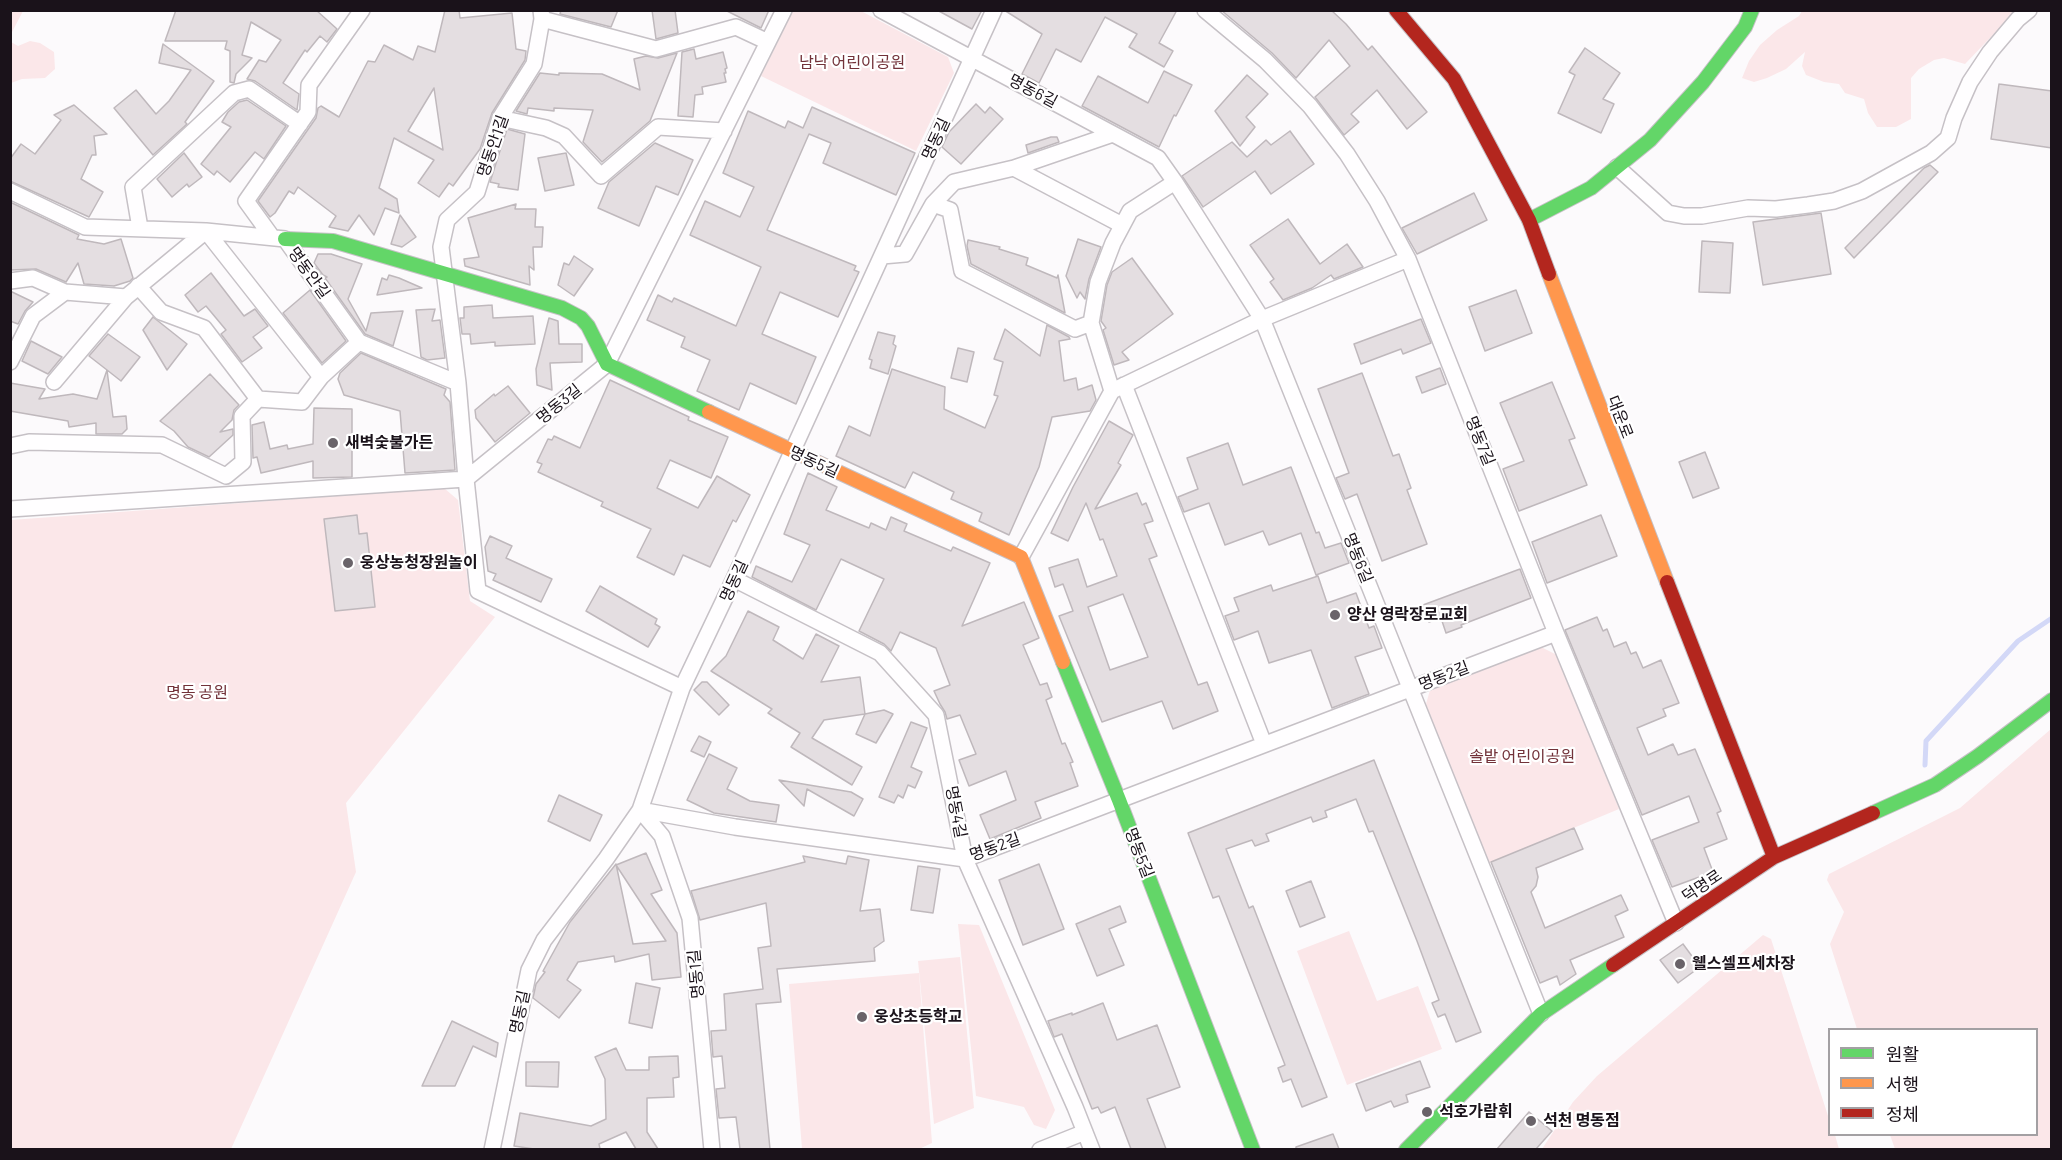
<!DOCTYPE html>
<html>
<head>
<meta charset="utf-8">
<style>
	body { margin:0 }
	#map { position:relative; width:2062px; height:1160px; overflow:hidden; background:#fcfafc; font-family:Barlow,"Noto Sans KR",sans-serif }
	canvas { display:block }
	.frame { position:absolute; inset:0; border:12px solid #1a121a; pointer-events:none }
	.legend { position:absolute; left:1828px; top:1028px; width:210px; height:108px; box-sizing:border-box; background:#fff; border:2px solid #a3a0a3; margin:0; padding:8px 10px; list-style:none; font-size:18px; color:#1a121a }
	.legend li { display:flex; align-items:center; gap:12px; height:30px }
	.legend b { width:30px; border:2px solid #a3a0a3 }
</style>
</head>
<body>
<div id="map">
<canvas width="2062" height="1160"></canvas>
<div class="frame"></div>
<ul class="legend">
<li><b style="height:8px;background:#63d668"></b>원활</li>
<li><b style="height:8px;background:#ff974d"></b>서행</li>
<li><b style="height:8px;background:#b3261e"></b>정체</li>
</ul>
</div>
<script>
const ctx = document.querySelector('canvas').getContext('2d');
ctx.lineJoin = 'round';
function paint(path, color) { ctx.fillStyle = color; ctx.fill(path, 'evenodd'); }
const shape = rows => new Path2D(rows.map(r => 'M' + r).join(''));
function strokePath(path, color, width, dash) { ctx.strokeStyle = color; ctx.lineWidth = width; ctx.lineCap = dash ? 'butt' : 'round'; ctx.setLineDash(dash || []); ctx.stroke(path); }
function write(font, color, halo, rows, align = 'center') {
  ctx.font = font + ' Barlow,"Noto Sans KR",sans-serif'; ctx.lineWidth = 4.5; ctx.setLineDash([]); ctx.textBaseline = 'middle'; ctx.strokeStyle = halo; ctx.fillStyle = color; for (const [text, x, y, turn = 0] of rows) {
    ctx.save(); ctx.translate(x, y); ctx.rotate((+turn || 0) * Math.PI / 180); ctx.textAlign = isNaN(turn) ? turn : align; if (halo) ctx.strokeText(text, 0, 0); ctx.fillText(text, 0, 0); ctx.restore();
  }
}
const green = shape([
	[11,10,23,11,11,34,10,11],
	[793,10,861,11,948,57,954,73,916,151,761,76],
	[1802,11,1802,10,2016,11,1965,64,1944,58,1934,60,1919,69,1911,78,1911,119,1896,127,1877,127,1868,113,1864,99,1845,93,1839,84,1824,82,1806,75,1802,66,1805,52,1786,69,1767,78,1754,82,1742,78,1749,61,1760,45,1777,30,1799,16],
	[30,41,40,43,54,52,55,69,45,78,22,79,11,83,11,42,18,46],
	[444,488,458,500,470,601,495,617,346,803,356,872,231,1149,11,1150,11,520],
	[1541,647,1559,656,1619,809,1487,864,1426,704,1430,690],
	[2051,729,2051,1149,1895,1149,1890,1135,2036,1134,2036,1030,1857,1029,1830,944,1844,912,1827,880,1829,874,1960,808],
	[958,924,979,925,1055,1110,1046,1129,1034,1125,1024,1107,976,1096],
	[1349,931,1377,1001,1418,986,1442,1049,1347,1085,1297,951],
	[1763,935,1771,939,1829,1119,1830,1134,1835,1135,1839,1149,1542,1149,1573,1102,1597,1076],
	[960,957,974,1108,934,1124,918,961],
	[919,973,932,1143,917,1150,802,1149,789,984]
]);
const stream = shape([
	[1925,765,1926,741,2018,641,2052,618]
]);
const building = shape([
	[176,10,316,10,337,29,327,42,320,36,307,52,305,50,283,83,299,94,297,110,255,81,247,79,259,60,266,62,281,40,251,22,242,55,252,58,236,74,234,83,230,82,230,51,225,49,227,41,165,41,176,10],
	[445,10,459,10,460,18,512,13,516,49,526,51,525,60,492,113,480,149,453,186,449,183,439,197,418,183,434,160,394,138,379,188,397,199,399,213,385,208,374,235,359,215,348,231,329,227,336,216,298,187,294,194,289,191,275,213,270,217,258,201,316,118,318,108,321,106,339,117,368,61,375,62,384,45,413,60,418,46,435,52,445,10],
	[434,88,443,150,408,131,434,88],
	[561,10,618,10,611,27,560,14,561,10],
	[652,10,675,10,678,33,656,39,652,10],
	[725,10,769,10,761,28,725,10],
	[937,10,982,10,972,29,937,10],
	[1004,10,1177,10,1159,43,1173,51,1164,67,1129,47,1137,34,1105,17,1081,62,1056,49,1039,83,1022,74,1042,34,1004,10],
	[1221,10,1331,10,1346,24,1368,50,1372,46,1427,112,1407,129,1377,90,1351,114,1359,122,1344,135,1315,97,1350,66,1329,40,1296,78,1272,53,1221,10],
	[163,44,214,81,185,122,187,124,153,155,114,108,136,90,156,114,169,101,191,70,159,63,163,44],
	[1585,48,1620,73,1603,99,1614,104,1601,133,1558,113,1575,75,1569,72,1585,48],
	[694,49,696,59,723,52,727,68,725,69,726,73,724,73,726,82,702,87,703,94,695,95,693,117,678,116,682,52,694,49],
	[677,53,650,121,602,162,583,142,593,110,554,108,554,111,528,108,527,114,516,111,540,73,559,75,559,73,602,74,640,90,634,59,646,56,658,58,677,53],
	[1164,71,1192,85,1176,116,1174,115,1159,147,1082,106,1098,76,1148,103,1164,71],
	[1247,75,1268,94,1246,117,1255,127,1240,146,1215,111,1247,75],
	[1999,84,2052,91,2052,148,1991,139,1999,84],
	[247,100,286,126,264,159,255,152,230,182,217,171,214,175,201,164,231,127,222,122,228,112,239,102,247,100],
	[976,104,985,113,990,107,1003,119,961,164,942,147,949,132,976,104],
	[74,105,107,134,94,136,96,155,92,155,81,179,103,192,89,217,10,181,10,159,21,144,35,154,61,120,54,115,74,105],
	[812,107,915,153,896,195,823,163,831,143,809,134,767,230,856,266,854,270,859,272,838,317,780,292,762,334,816,357,796,404,750,383,739,410,697,391,710,360,681,347,685,337,647,320,658,295,672,302,674,298,736,326,761,267,690,235,705,201,740,217,754,187,723,173,748,111,785,128,788,121,803,128,812,107],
	[507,129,525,134,518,190,498,187,499,184,490,182,507,129],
	[1290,131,1314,164,1271,194,1255,171,1203,207,1182,176,1232,142,1247,157,1266,140,1271,145,1290,131],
	[1051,137,1057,137,1059,142,1028,153,1026,145,1051,137],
	[655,143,693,160,678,195,656,186,639,226,598,208,609,182,655,143],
	[184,153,202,177,189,187,187,184,172,197,157,179,184,153],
	[566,153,574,185,545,191,538,158,566,153],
	[1930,165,1938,172,1854,258,1845,248,1924,168,1930,165],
	[1474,193,1487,220,1417,254,1402,228,1474,193],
	[10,202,79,235,77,239,104,244,121,239,133,278,130,281,114,286,84,284,78,263,66,282,36,269,10,270,10,202],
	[516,204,515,209,536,209,535,227,543,227,542,247,533,247,534,270,529,266,530,285,465,266,464,259,479,257,468,218,516,204],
	[1821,213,1831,274,1763,285,1753,222,1821,213],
	[400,215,416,237,402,247,391,244,400,215],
	[1288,219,1320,264,1347,244,1363,267,1334,279,1331,275,1312,288,1283,300,1270,282,1274,279,1250,245,1288,219],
	[1078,239,1101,247,1089,279,1085,299,1080,292,1077,298,1066,276,1078,239],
	[968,240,1000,247,999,249,1028,258,1026,265,1057,278,1058,275,1065,313,971,264,967,246,968,240],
	[1702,241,1733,243,1730,293,1699,292,1702,241],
	[318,254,331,254,362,264,348,299,366,331,371,313,403,311,393,346,365,334,325,278,327,277,323,275,314,263,318,254],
	[574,256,593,269,574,296,558,285,564,263,569,265,574,256],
	[1132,258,1173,314,1122,352,1129,360,1114,365,1103,330,1106,328,1101,321,1107,285,1112,272,1132,258],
	[211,273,244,316,255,309,268,326,253,337,262,348,242,362,221,334,226,330,206,306,198,312,185,295,211,273],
	[389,275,399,278,422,288,377,295,382,278,387,280,389,275],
	[310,290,346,341,322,363,283,313,310,290],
	[1516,290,1532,333,1485,351,1469,307,1516,290],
	[10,291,33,302,25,311,18,324,10,321,10,291],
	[492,305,493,318,533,316,535,344,495,346,495,342,471,344,470,334,462,334,460,318,464,318,464,307,492,305],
	[435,309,432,321,440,320,445,358,427,360,421,357,416,310,435,309],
	[153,317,187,344,167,370,143,330,153,317],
	[549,318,558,321,559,344,582,344,582,362,550,363,552,390,537,385,536,369,549,318],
	[1421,319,1431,343,1403,354,1401,349,1361,364,1354,344,1421,319],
	[1047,325,1069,337,1070,339,1059,341,1064,381,1076,378,1078,390,1092,385,1096,400,1090,411,1052,417,1039,467,1009,535,979,521,982,513,951,499,954,492,913,472,905,488,836,456,849,426,870,436,892,369,945,387,944,409,985,428,998,396,994,395,1003,362,994,359,1005,329,1040,356,1047,325],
	[878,332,895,336,893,344,896,346,888,374,870,368,872,360,869,359,878,332],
	[108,334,140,357,121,381,107,370,113,417,126,416,127,429,122,434,96,434,96,423,69,427,68,421,10,411,10,383,45,389,39,399,73,394,97,399,107,370,89,356,108,334],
	[31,341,62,357,48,374,22,361,31,341],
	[958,348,974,352,967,382,951,378,958,348],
	[361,353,446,389,444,395,450,402,455,470,405,473,400,411,344,395,338,379,340,373,361,353],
	[1440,368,1446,384,1422,393,1416,377,1440,368],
	[1362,373,1393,456,1399,454,1411,488,1407,490,1427,544,1382,561,1357,494,1345,499,1336,478,1349,473,1318,389,1362,373],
	[210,374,239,405,234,410,232,420,220,432,233,429,233,435,209,457,188,447,174,431,160,421,210,374],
	[610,380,689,417,688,420,728,437,711,478,670,460,657,488,698,508,717,476,750,495,736,522,733,520,710,567,683,555,674,575,637,557,651,529,601,506,603,502,538,472,542,464,537,462,548,439,552,440,554,436,580,448,610,380],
	[1552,382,1575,438,1569,440,1587,485,1519,511,1503,469,1524,461,1500,403,1552,382],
	[508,386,530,413,495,442,476,418,475,410,494,394,495,396,508,386],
	[314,408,352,409,352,477,313,478,313,461,261,473,257,457,253,458,252,425,264,422,270,449,287,445,288,449,313,444,314,408],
	[1109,421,1133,435,1118,463,1121,465,1095,509,1137,493,1142,505,1146,503,1153,521,1144,524,1157,556,1149,559,1198,685,1207,682,1218,711,1173,729,1162,701,1102,722,1059,616,1073,611,1063,584,1055,587,1049,568,1078,559,1087,587,1117,576,1103,539,1100,540,1086,503,1068,541,1051,533,1073,487,1109,421],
	[1123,594,1148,657,1110,670,1088,607,1123,594],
	[1228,443,1243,485,1291,467,1316,533,1319,532,1325,548,1341,543,1349,563,1316,575,1301,533,1269,545,1263,531,1225,545,1209,503,1184,512,1178,497,1198,489,1187,458,1228,443],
	[1705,452,1719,488,1693,498,1679,462,1705,452],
	[808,473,837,487,826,510,869,528,871,523,886,530,891,517,907,524,904,531,951,551,953,547,990,563,962,626,1024,602,1039,638,1023,645,1040,685,1047,683,1052,697,1046,700,1062,744,1065,743,1073,762,1070,763,1078,786,1035,802,1041,818,990,839,980,815,1016,800,1006,771,969,786,959,760,976,754,960,715,947,719,945,712,940,704,934,691,950,685,936,648,900,632,891,651,884,644,859,631,884,579,841,559,816,610,752,577,756,566,792,582,810,545,784,534,808,473],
	[357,515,359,534,367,533,375,607,335,611,324,519,357,515],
	[1601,515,1617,556,1547,583,1532,542,1601,515],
	[490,536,512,546,506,558,552,579,541,602,493,580,496,574,488,571,485,547,490,536],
	[1520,569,1531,598,1461,625,1462,627,1446,633,1441,618,1429,622,1423,605,1520,569],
	[1318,576,1327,603,1356,593,1369,628,1374,626,1382,648,1355,657,1369,694,1332,708,1311,650,1269,663,1258,631,1234,640,1225,616,1239,611,1234,598,1271,585,1273,591,1318,576],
	[600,586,657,619,655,624,660,627,648,647,586,611,600,586],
	[748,611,779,627,773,640,803,659,816,634,839,646,821,682,860,677,865,714,884,710,893,714,876,743,856,734,865,714,824,720,812,738,862,767,852,785,791,747,800,733,768,713,772,709,711,671,726,656,748,611],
	[1597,617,1603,631,1607,629,1614,647,1626,642,1631,654,1636,652,1643,668,1661,660,1679,703,1663,709,1666,716,1637,728,1648,755,1673,744,1678,755,1695,749,1721,811,1717,813,1727,839,1704,848,1713,872,1672,887,1652,840,1699,822,1689,796,1642,815,1565,630,1597,617],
	[702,682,707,682,729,705,719,715,694,690,702,682],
	[911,722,927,728,911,767,922,772,915,788,908,785,903,798,898,795,894,803,879,797,911,722],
	[699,736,711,742,704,757,691,751,699,736],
	[709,754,737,768,727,789,750,801,779,805,776,822,714,813,687,800,709,754],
	[1374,760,1481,1032,1456,1042,1445,1014,1438,1017,1432,1003,1439,1000,1417,941,1373,831,1369,832,1356,799,1325,811,1327,817,1313,822,1311,817,1266,834,1269,841,1255,846,1252,840,1226,849,1249,908,1253,906,1327,1097,1302,1107,1291,1079,1283,1082,1278,1068,1285,1065,1262,1006,1219,896,1213,898,1188,833,1374,760],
	[779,780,851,792,863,799,854,816,807,789,804,806,779,780],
	[559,795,602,815,590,841,548,821,559,795],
	[1574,828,1583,849,1536,868,1538,877,1536,886,1531,892,1545,928,1621,895,1628,910,1615,916,1624,937,1570,960,1576,974,1560,985,1557,976,1540,983,1491,862,1574,828],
	[646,853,662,890,651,894,677,933,681,977,652,980,649,954,615,962,614,956,578,962,567,980,581,990,559,1018,533,998,536,984,545,972,543,971,570,922,616,864,633,944,666,941,616,865,646,853],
	[803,856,846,864,848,856,869,860,860,911,880,909,884,941,874,948,875,961,777,969,781,1002,756,1004,770,1149,740,1149,736,1117,719,1118,716,1089,725,1088,722,1056,713,1057,711,1031,726,1030,724,994,763,989,758,948,771,946,766,903,700,920,691,891,805,862,803,856],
	[1039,864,1064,929,1023,945,999,880,1039,864],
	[918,866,940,869,933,913,911,910,918,866],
	[1311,881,1325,917,1300,927,1286,891,1311,881],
	[1120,906,1126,922,1109,929,1124,965,1097,976,1076,924,1120,906],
	[1683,944,1700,967,1678,983,1660,960,1683,944],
	[636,983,660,988,652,1028,629,1023,636,983],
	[1103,1003,1117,1040,1157,1025,1180,1087,1147,1099,1166,1149,1131,1149,1115,1107,1101,1113,1098,1107,1092,1109,1062,1034,1054,1037,1048,1021,1072,1013,1072,1015,1103,1003],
	[452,1021,498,1043,496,1057,473,1046,455,1086,422,1086,452,1021],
	[616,1048,626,1070,649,1070,649,1057,678,1056,679,1077,673,1078,674,1097,647,1098,647,1132,658,1149,636,1149,626,1132,599,1144,600,1149,534,1149,514,1146,520,1113,591,1126,606,1119,605,1079,595,1057,616,1048],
	[1420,1061,1430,1087,1406,1095,1408,1102,1394,1107,1391,1101,1366,1111,1356,1084,1420,1061],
	[526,1062,559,1062,558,1087,526,1086,526,1062],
	[1529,1112,1552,1131,1536,1149,1497,1149,1529,1112],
	[1333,1134,1339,1149,1296,1149,1296,1147,1333,1134]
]);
const street = shape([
	[881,10,1158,158,1175,182,1262,319,1541,1014],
	[1205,10,1265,60,1310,106,1347,154,1377,201,1408,259,1556,633,1676,923],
	[542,19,656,49,736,27,768,42],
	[500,118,546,128,564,136,601,176,658,127,724,131],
	[1617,167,1668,213,1684,216,1702,216,1748,208,1776,209,1808,205,1834,201,1862,191,1931,153,1948,138,1954,118,1970,82,1990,52,2018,19,2029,10],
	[1014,168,1113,134],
	[10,191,85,227,206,231,285,239,359,342,458,383,466,479,10,509],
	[933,204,954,182,1014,168,1122,225],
	[140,228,133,187,234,93,249,89,300,124],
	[272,237,246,201,308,112,309,85,362,10],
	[882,256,905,254,933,204,950,210,962,271,1075,329,1091,323],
	[10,281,33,278,65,292],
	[10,362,33,316,65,292,126,297,206,231,321,377,359,342],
	[54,382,126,297],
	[458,383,441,247,447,220,477,192,500,118,534,64,542,19,541,10],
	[1124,385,1264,744],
	[1112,391,1091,323,1098,282,1113,243,1130,211,1175,182],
	[258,399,302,402,321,377],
	[10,446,29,442,162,445,226,476,243,462,242,416,258,399,204,328,161,312,138,286],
	[1021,557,1112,391,1262,319,1408,259],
	[734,579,880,653,936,715,965,859,1075,1107,1092,1150],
	[682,688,478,591,466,479,607,364,784,10],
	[640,810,735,827,965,859,1556,633],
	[640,810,662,836,690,918,712,1150],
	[492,1150,529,970,544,940,606,859,640,810,682,688,734,579,994,10],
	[1040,1150,1085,1132]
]);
const fast = shape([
	[1529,220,1591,188,1650,140,1703,82,1745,27,1752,10],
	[285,239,333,241,562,308,581,318,588,326,607,364,709,412],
	[1063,662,1119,800,1253,1150],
	[1873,813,1935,785,1978,756,2052,700],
	[1406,1150,1541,1014,1613,965]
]);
const slow = shape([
	[1549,274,1667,582],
	[709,412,1021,557,1063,662]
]);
const jam = shape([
	[1396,10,1454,79,1529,220,1549,274],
	[1667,582,1774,857],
	[1613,965,1774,857,1873,813]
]);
const markers = [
	[333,443,6,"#696369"],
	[348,563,6,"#696369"],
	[1335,615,6,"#696369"],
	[1680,964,6,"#696369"],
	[862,1017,6,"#696369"],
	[1427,1112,6,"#696369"],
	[1531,1121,6,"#696369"]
];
const parkNames = [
	["남낙 어린이공원",852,63],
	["명동 공원",197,693],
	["솔밭 어린이공원",1522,757]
];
const streetNames = [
	["명동6길",1033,91,28],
	["명동길",936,139,-65],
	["명동안1길",493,146,-71],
	["명동안길",309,273,54],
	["명동3길",559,404,-39],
	["대운로",1620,417,69],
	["명동7길",1480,441,68],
	["명동5길",814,462,25],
	["명동6길",1358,558,68],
	["명동길",734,581,-65],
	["명동2길",1444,676,-21],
	["명동4길",956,812,79],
	["명동2길",995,847,-20],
	["명동5길",1139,853,69],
	["덕명로",1702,886,-34],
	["명동1길",696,974,-95],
	["명동길",520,1012,-78]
];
const poiNames = [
	["새벽숯불가든",345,443],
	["웅상농청장원놀이",360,563],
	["양산 영락장로교회",1347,615],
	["웰스셀프세차장",1692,964],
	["웅상초등학교",874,1017],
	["석호가람휘",1439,1112],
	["석천 명동점",1543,1121]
];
paint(green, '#fbe7e9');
strokePath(stream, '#d3d8f7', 5);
paint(building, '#e4dee1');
strokePath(building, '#bfb8bc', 1.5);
strokePath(street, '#c6c1c6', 18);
strokePath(fast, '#c6c1c6', 16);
strokePath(slow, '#c6c1c6', 16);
strokePath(jam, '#c6c1c6', 16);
strokePath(street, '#fffeff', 15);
strokePath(fast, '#63d668', 14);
strokePath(slow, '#ff974d', 14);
strokePath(jam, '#b3261e', 14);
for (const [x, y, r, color] of markers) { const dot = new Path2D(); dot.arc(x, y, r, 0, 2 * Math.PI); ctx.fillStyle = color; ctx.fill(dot); strokePath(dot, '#fff', 2); }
write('16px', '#723239', '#fff', parkNames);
write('16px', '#1a121a', '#fff', streetNames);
write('bold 16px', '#1a121a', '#fff', poiNames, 'left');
</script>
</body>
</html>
